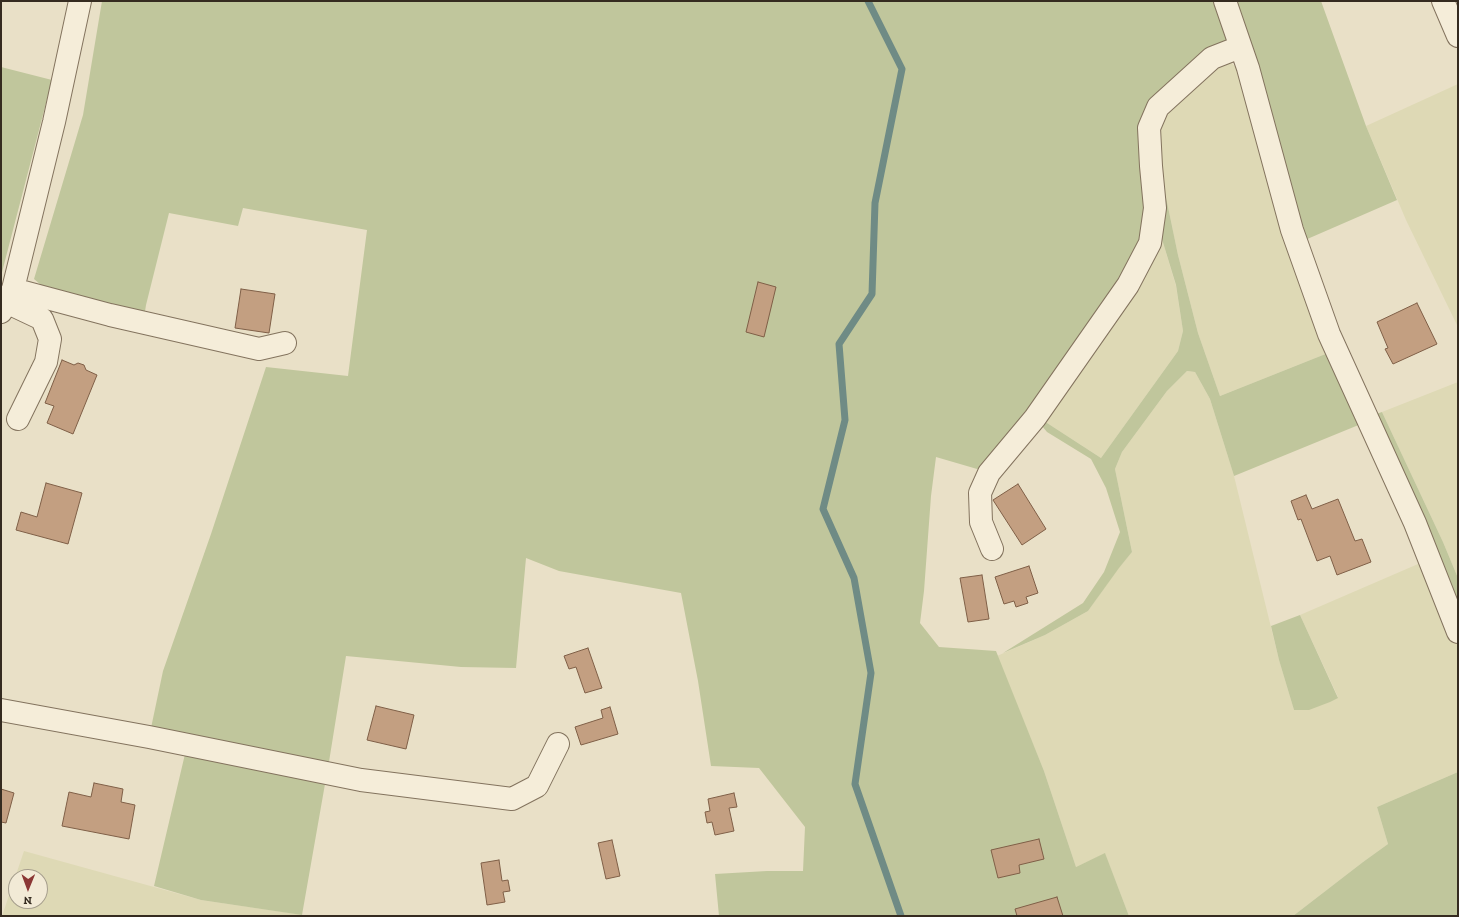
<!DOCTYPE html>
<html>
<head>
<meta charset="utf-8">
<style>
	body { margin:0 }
	#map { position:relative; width:1459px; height:917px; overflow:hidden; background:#e9e0c7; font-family:"Zilla Slab",serif }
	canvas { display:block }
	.frame { position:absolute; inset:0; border:2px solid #352b20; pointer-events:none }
	.north { position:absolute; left:8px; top:869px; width:40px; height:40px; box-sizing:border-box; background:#f2ead6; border:1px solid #a69e8d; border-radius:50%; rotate:181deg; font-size:11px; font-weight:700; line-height:16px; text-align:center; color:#352b20 }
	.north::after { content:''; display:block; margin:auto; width:14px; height:18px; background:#8b3735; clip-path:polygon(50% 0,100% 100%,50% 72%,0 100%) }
</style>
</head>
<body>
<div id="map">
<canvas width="1459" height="917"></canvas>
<div class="frame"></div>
<div class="north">N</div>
</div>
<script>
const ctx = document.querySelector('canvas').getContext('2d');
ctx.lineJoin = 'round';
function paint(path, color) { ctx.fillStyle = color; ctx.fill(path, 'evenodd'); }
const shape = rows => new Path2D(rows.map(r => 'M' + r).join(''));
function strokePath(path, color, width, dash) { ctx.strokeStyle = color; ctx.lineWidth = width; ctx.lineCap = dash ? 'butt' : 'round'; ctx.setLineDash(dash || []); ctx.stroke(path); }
const farmland = shape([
	[1231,63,1243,73,1328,353,1220,396,1198,333,1178,255,1162,178,1157,121,1216,66],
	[1458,84,1458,324,1457,325,1406,220,1366,126],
	[1161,236,1176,286,1183,331,1178,351,1101,458,1044,421],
	[1187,371,1195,372,1210,399,1234,476,1279,660,1294,710,1338,697,1300,615,1425,561,1458,643,1458,772,1377,807,1388,844,1363,862,1293,916,1129,916,1105,854,1076,867,1044,771,997,656,1045,635,1088,611,1116,571,1132,552,1115,469,1122,452,1167,391],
	[1458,382,1458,578,1443,542,1382,412],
	[24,851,201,900,311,916,2,916],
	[16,877,40,877,40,901,16,901]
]);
const green = shape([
	[102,1,1218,1,1233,45,1153,105,1148,199,1143,243,1121,283,984,471,936,457,931,496,924,591,920,623,939,647,996,651,1044,771,1076,867,1105,853,1129,916,719,916,715,874,767,871,803,871,805,827,759,768,711,766,698,681,681,593,559,571,526,558,516,668,461,667,346,656,328,768,151,728,163,671,211,534,266,367,348,376,367,230,243,208,238,226,169,213,146,305,144,318,41,285,34,279,83,115],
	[1230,1,1321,1,1366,126,1397,200,1305,240],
	[1,67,52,80,1,276],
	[1162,178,1178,255,1198,333,1220,396,1328,353,1361,424,1234,476,1210,399,1195,372,1187,371,1167,391,1122,452,1115,469,1132,552,1119,568,1088,611,1045,635,1003,653,1083,603,1104,572,1120,532,1106,488,1091,459,1047,432,1042,426,1044,421,1101,458,1178,351,1183,331,1176,285,1161,236],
	[1382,412,1443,542,1458,578,1458,611,1373,415],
	[1300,615,1338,698,1330,702,1309,710,1294,710,1279,660,1271,626],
	[185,754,325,784,302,915,201,900,154,886],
	[1458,772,1458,916,1293,916,1363,862,1388,844,1377,807]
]);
const stream = shape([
	[868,1,902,69,875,203,872,294,839,344,845,420,823,509,854,578,871,673,855,784,901,916]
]);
const building = shape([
	[758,282,776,287,764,337,746,332,758,282],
	[241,289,275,294,269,333,235,328,241,289],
	[1417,303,1437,344,1393,364,1385,349,1388,348,1377,322,1417,303],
	[62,360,74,365,78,363,84,365,86,370,97,375,73,434,47,423,54,406,45,403,62,360],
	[46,483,82,493,68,544,16,530,21,512,37,517,46,483],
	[1018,484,1046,529,1022,545,993,500,1018,484],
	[1306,495,1312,509,1338,499,1355,541,1362,539,1371,562,1337,575,1330,556,1317,561,1301,519,1298,520,1291,501,1306,495],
	[1029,566,1038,593,1026,597,1028,603,1016,607,1014,601,1004,604,995,577,1029,566],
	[982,575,989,619,968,622,960,578,982,575],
	[588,648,602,688,585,693,576,667,569,669,564,656,588,648],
	[376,706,414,715,406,749,367,740,376,706],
	[610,707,618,734,581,745,575,727,603,718,601,710,610,707],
	[94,783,123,789,121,802,135,805,129,839,62,826,69,792,91,797,94,783],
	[1,789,14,793,6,823,1,822,1,789],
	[734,793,737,807,729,808,734,831,715,835,712,822,707,823,705,812,710,811,708,799,734,793],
	[1039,839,1044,859,1019,865,1020,873,998,878,991,850,1039,839],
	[612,840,620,876,606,879,598,843,612,840],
	[499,860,502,881,508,880,510,891,503,892,505,902,487,905,481,863,499,860],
	[1057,897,1063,916,1017,916,1015,909,1057,897]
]);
const minor = shape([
	[1225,1,1248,68,1292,230,1329,334,1415,523,1458,632],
	[1443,1,1458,36],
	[13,289,110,315,259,349,285,343],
	[6,302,42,319,50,339,46,362,18,419],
	[1,312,13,289,54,122,80,1],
	[992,549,981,522,980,493,989,473,1035,418,1128,285,1150,243,1155,208,1151,166,1149,128,1158,107,1212,58,1240,47],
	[1,710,149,737,361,780,512,799,537,786,558,744]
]);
paint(farmland, '#ded9b5');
paint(green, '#c0c69c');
strokePath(stream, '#6f8b85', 7);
paint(building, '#c39f81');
strokePath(building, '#7f5f47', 1);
strokePath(minor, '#83735e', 24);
strokePath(minor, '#f5edd9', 22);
</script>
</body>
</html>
